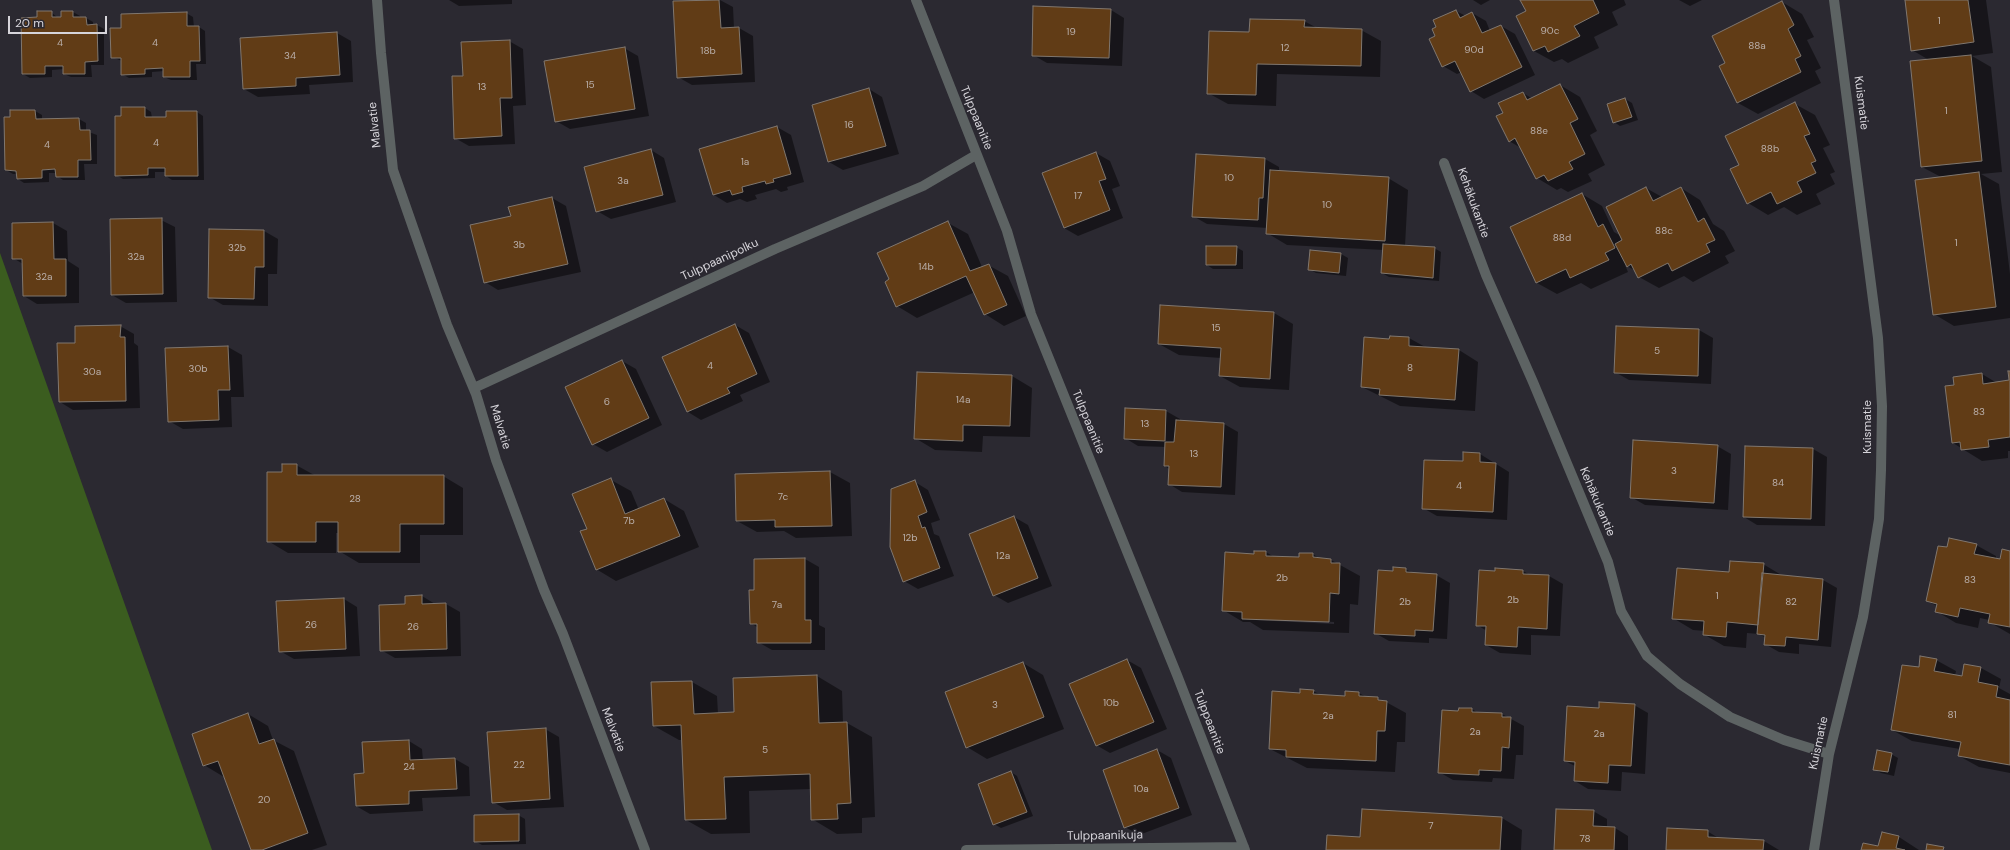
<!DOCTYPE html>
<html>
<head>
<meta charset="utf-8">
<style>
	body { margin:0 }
	#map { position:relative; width:2010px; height:850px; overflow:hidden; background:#2b2931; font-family:"DM Sans",sans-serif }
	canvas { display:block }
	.scale { position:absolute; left:8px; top:16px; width:99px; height:18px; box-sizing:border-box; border:2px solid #d6d4da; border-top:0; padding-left:5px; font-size:12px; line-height:14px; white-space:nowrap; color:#d6d4da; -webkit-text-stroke:3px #2b2931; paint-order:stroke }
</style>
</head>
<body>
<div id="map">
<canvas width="2010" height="850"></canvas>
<div class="scale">20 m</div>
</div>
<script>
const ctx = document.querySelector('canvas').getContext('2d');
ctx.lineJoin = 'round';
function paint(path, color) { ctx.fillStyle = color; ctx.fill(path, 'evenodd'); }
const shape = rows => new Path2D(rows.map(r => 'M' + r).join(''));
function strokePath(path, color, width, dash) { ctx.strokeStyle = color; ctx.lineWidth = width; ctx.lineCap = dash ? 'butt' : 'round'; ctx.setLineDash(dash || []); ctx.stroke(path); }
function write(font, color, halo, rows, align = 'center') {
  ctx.font = font + ' "DM Sans",sans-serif'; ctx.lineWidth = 3; ctx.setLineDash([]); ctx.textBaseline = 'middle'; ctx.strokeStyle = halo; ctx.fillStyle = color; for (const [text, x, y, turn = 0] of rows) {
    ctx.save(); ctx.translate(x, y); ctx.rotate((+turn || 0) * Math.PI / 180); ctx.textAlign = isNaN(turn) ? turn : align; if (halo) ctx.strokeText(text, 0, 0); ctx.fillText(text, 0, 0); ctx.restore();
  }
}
const green = shape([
	[0,253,212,850,0,850]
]);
const shadow = shape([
	[449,0,512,0,512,4,459,6],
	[720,0,733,7,734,28,739,28,753,36,755,82,692,85,678,77,674,2],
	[1473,0,1490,0,1481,5],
	[1522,0,1624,0,1626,5,1612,12,1618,25,1594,37,1599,48,1568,63,1562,59,1554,62,1534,51,1518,16,1527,12],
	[1679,0,1702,0,1690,6],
	[1906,0,1986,0,1993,53,1972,56,1991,67,2002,172,1981,174,1999,184,2010,274,2010,318,1954,326,1934,314,1941,177,1922,167,1911,62,1929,60,1912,50],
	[1782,2,1802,14,1814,37,1807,40,1821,68,1815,71,1821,83,1758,114,1738,103,1726,63],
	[1111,10,1124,18,1122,66,1047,63,1033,55],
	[1456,11,1466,16,1472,13,1486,21,1490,31,1501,26,1515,34,1535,75,1484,99,1471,91,1462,72,1457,74,1443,66,1437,36],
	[51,12,58,18,62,18,62,12,73,12,80,16,80,18,86,18,93,22,93,25,97,25,104,29,104,65,91,65,92,77,71,77,64,74,64,69,52,70,52,77,30,78,23,74,38,18],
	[186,13,193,17,194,27,199,27,205,31,206,64,196,64,197,80,171,80,164,77,164,71,152,72,152,77,129,78,122,74,122,61,112,57,122,29],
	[1304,21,1317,28,1361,30,1381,41,1380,77,1277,74,1276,106,1228,104,1208,93,1250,33],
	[337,33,351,41,353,82,309,85,310,94,258,97,244,89,241,39],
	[509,41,523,49,526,105,513,106,515,144,469,146,455,138,464,77],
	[624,48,638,56,649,116,570,129,556,121],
	[1560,85,1580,97,1597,131,1590,135,1605,165,1588,174,1592,181,1568,192,1561,188,1557,190,1537,178,1521,148,1509,141,1504,113,1523,93,1533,99],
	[869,89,882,97,899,154,843,170,829,162,813,106],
	[1625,99,1632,103,1638,120,1620,126,1614,122],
	[1795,104,1815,115,1830,145,1823,148,1835,172,1830,174,1835,184,1816,194,1821,204,1797,215,1784,207,1768,215,1748,203,1740,165],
	[145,108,151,112,152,118,167,118,197,112,203,116,204,180,172,180,166,176,166,172,155,172,155,178,123,179,116,175,122,116],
	[11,111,35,111,42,115,42,120,79,119,86,123,86,131,97,135,97,164,84,164,85,180,63,180,57,176,56,173,49,173,49,182,24,183,18,179,17,174,13,174,6,170],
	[777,127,791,135,804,182,787,187,788,190,781,192,776,189,755,195,757,199,747,202,740,199,727,203,714,195],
	[651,150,664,158,676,202,611,219,597,211],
	[1096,153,1110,161,1120,186,1112,189,1123,218,1078,236,1064,228],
	[1197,155,1265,159,1279,167,1279,172,1388,178,1408,190,1405,246,1434,248,1441,252,1439,281,1389,277,1382,273,1384,250,1287,245,1267,233,1268,228,1207,224,1193,216],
	[1646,188,1662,197,1681,188,1700,200,1713,224,1724,231,1735,251,1725,256,1729,263,1693,282,1684,276,1659,288,1639,277,1636,271,1625,265,1628,272,1591,289,1581,283,1557,294,1537,283,1511,227,1582,194,1602,206,1614,232,1621,236],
	[552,198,566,206,581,272,498,290,485,282,512,216],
	[161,220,175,227,177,302,126,303,112,295],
	[53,223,67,231,68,261,79,268,79,303,37,304,24,296,23,264,13,258,13,224],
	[948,223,968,234,982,267,988,265,1008,276,1026,316,1004,326,985,314,975,292,917,318,897,306],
	[210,230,264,231,278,239,277,274,268,274,268,306,223,305,209,297],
	[1236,247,1243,251,1243,269,1213,269,1207,265],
	[1311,252,1341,254,1348,258,1346,276,1316,273,1309,269],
	[1274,313,1293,324,1289,390,1240,387,1220,376,1221,358,1179,355,1159,344],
	[735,325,749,333,770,382,740,395,743,401,701,420,688,412],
	[120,326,134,334,134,343,138,346,140,408,73,410,60,402,76,344],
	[1617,327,1699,330,1713,338,1711,384,1629,380,1615,372],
	[1409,338,1427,348,1459,350,1478,362,1475,411,1400,406,1362,387,1390,340],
	[228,347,242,355,244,397,231,397,232,427,183,429,169,421,166,349],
	[622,361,636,369,662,425,607,452,593,444],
	[1982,374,1997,383,2010,381,2010,451,2008,451,2008,458,1982,461,1953,443,1955,386],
	[1012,376,1032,388,1030,437,983,436,982,452,935,450,915,438],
	[1166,411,1180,419,1180,421,1224,424,1238,432,1235,495,1182,492,1169,484,1169,469,1165,466,1166,447,1138,446,1125,438],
	[1717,446,1731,454,1728,510,1645,505,1631,497],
	[1813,449,1827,457,1825,526,1757,525,1744,517],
	[1464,453,1480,454,1509,472,1507,520,1437,516,1423,508,1464,462],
	[296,465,316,476,443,476,463,488,463,535,420,535,420,563,359,563,339,551,339,533,336,533,336,553,288,553,268,541],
	[830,472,850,483,852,536,796,538,784,531,757,532,737,521,736,475],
	[611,480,631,491,639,510,664,499,684,511,699,547,616,581,596,569,588,529],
	[915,482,928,490,940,520,931,523,934,534,939,536,954,576,918,589,904,581],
	[1014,517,1028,525,1052,586,1008,603,994,595],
	[1976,545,1996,556,1996,559,2001,560,2010,552,2010,634,1989,622,1989,620,1980,618,1978,628,1956,623,1936,611,1937,606,1927,601,1947,548],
	[1266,552,1274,557,1300,558,1313,554,1320,559,1331,560,1360,576,1358,605,1350,604,1349,633,1263,630,1250,622,1243,622,1223,610,1255,555],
	[1253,618,1334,622,1334,624,1255,620],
	[805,559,819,567,819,625,825,628,825,650,772,650,758,642,758,628,751,623,755,591,755,560],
	[1763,564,1783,576,1823,580,1837,588,1831,647,1799,644,1799,654,1779,652,1765,644,1766,638,1759,634,1747,633,1746,648,1724,646,1705,635,1705,631,1693,630,1673,618,1730,574],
	[1405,569,1413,573,1436,575,1450,583,1447,639,1429,638,1429,643,1389,641,1375,633,1394,572],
	[1496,570,1523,571,1530,575,1549,576,1563,584,1560,636,1531,635,1531,655,1500,653,1486,645,1487,631,1477,625],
	[422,596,435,604,446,604,460,612,461,656,395,658,381,650,406,605],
	[344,599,357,607,360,656,294,659,280,651],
	[1127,660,1141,668,1167,729,1110,753,1096,745],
	[1936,660,1956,671,1955,676,1963,677,1981,668,2001,679,1999,688,2010,694,2010,773,1979,767,1959,756,1960,749,1912,741,1892,730,1919,668],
	[1023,663,1043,675,1064,729,987,759,967,747],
	[817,676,842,691,843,723,847,723,872,737,875,817,862,818,862,833,837,834,812,819,811,789,749,791,750,833,711,834,686,820,683,740,679,740,654,726,652,683,692,682,717,696,718,714,735,713],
	[1313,691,1321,695,1346,697,1359,693,1368,698,1386,702,1406,713,1405,742,1397,742,1395,772,1307,768,1270,749,1301,694],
	[1634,705,1648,713,1645,774,1622,772,1621,791,1588,789,1575,781,1575,766,1565,761,1600,709],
	[1472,709,1478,713,1502,714,1524,726,1523,755,1516,755,1514,779,1493,778,1492,782,1453,780,1439,772,1459,712],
	[248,714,268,726,273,740,294,751,327,845,312,850,252,850,224,777,204,765],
	[545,729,559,737,564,807,507,810,493,802],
	[409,741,422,749,423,761,455,759,469,767,470,796,422,798,423,811,370,814,356,806,365,774],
	[1157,750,1171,758,1192,815,1139,835,1125,827],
	[1891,754,1898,758,1894,776,1881,773,1874,769],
	[1011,772,1017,776,1033,816,1001,828,994,824],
	[1593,811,1607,819,1607,828,1615,828,1628,836,1628,850,1555,850],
	[518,815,525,819,526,844,482,845,475,841],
	[1502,818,1522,830,1521,850,1327,850,1361,838],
	[1707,831,1720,839,1764,841,1779,850,1667,850],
	[1882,833,1899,837,1919,850,1862,850,1879,847]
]);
const building = shape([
	[719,0,721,28,739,27,742,74,677,78,673,1,719,0],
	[1520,0,1593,0,1599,13,1574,26,1580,36,1548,52,1545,46,1533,51,1516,16,1526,11,1520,0],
	[1905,0,1968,0,1974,42,1911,51,1905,0],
	[1782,1,1794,25,1788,29,1801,56,1795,59,1801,72,1737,103,1719,66,1725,63,1712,36,1782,1],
	[1033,6,1111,9,1109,58,1032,56,1033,6],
	[1456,10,1460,18,1472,12,1482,33,1501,25,1522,67,1470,92,1455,61,1442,67,1429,39,1435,36,1432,29,1436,27,1433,20,1456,10],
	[37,11,52,11,52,17,61,17,61,11,73,11,73,17,86,17,87,25,97,24,98,61,85,62,85,74,63,74,63,66,45,66,45,74,22,74,21,18,37,17,37,11],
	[187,12,187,26,199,26,200,61,190,61,190,77,163,77,163,68,145,69,145,74,121,75,121,58,111,58,110,28,121,28,121,14,187,12],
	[1250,19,1305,20,1304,27,1362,29,1361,66,1257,64,1256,95,1207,94,1209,31,1249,32,1250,19],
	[337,32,340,75,296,78,296,86,243,89,240,38,337,32],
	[510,40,512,98,500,98,502,136,454,139,452,76,463,76,461,42,510,40],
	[625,47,635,109,555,122,544,61,625,47],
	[1971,55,1982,161,1921,167,1910,61,1971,55],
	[1560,84,1578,119,1570,123,1585,154,1569,162,1573,169,1548,181,1544,175,1536,179,1515,138,1509,142,1496,116,1503,113,1498,103,1523,92,1527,100,1560,84],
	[869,88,886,146,828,162,812,105,869,88],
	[1625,98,1632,117,1613,123,1607,104,1625,98],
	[1795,102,1810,134,1804,136,1816,161,1811,163,1816,173,1797,182,1802,192,1777,204,1771,192,1747,204,1730,169,1739,165,1725,136,1795,102],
	[121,107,145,107,145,117,166,117,166,111,197,111,198,176,165,176,165,168,148,168,148,175,115,176,115,116,121,116,121,107],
	[10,110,35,110,36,119,79,118,80,130,90,130,91,160,78,160,78,177,56,177,55,169,42,170,42,178,17,179,16,171,5,170,4,117,10,117,10,110],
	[777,126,791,174,773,179,774,182,766,184,765,181,742,187,743,192,732,195,730,190,713,195,699,149,777,126],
	[651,149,663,195,596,212,584,167,651,149],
	[1096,152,1106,179,1099,181,1110,210,1064,228,1042,173,1096,152],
	[1196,154,1265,158,1263,198,1259,198,1258,220,1192,217,1196,154],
	[1270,170,1389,177,1385,241,1266,234,1270,170],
	[1979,172,1996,307,1933,315,1915,180,1979,172],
	[1646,187,1653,201,1681,187,1698,222,1704,218,1715,240,1706,244,1710,252,1672,271,1668,263,1638,278,1631,264,1627,267,1615,244,1622,240,1606,207,1646,187],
	[1582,193,1598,227,1603,224,1615,248,1605,253,1609,260,1570,278,1566,269,1536,283,1510,227,1582,193],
	[552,197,568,264,484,283,470,225,511,216,508,207,552,197],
	[162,218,163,294,111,295,110,219,162,218],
	[948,221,970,271,989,264,1007,305,984,315,966,276,896,307,885,282,889,279,877,253,948,221],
	[53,222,54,259,66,259,66,296,23,296,22,259,12,259,12,223,53,222],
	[209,229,264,230,264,267,255,267,254,299,208,298,209,229],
	[1383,244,1435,247,1433,278,1381,273,1383,244],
	[1206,246,1237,246,1236,265,1206,265,1206,246],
	[1310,250,1341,253,1339,273,1308,270,1310,250],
	[1160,305,1274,312,1270,379,1219,376,1221,348,1158,344,1160,305],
	[735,324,757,374,727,388,730,393,687,412,662,357,735,324],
	[121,325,120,337,125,337,126,401,59,402,57,343,75,343,75,326,121,325],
	[1616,326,1699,329,1698,376,1614,373,1616,326],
	[1390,336,1409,337,1409,346,1459,349,1455,400,1379,395,1380,389,1361,387,1364,337,1389,339,1390,336],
	[228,346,230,390,218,390,219,420,168,422,165,348,228,346],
	[622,360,649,418,592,445,565,387,622,360],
	[2008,371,2010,371,2010,437,1988,440,1989,447,1961,450,1960,442,1952,443,1945,386,1954,385,1953,377,1982,373,1983,384,2009,380,2008,371],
	[917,372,1012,375,1010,426,963,425,963,441,914,439,917,372],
	[1125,408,1166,410,1165,441,1124,439,1125,408],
	[1176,420,1224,423,1221,487,1168,485,1169,466,1164,466,1165,442,1174,442,1176,420],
	[1633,440,1718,445,1714,503,1630,498,1633,440],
	[1745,446,1813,448,1811,519,1743,517,1745,446],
	[1463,452,1480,453,1480,462,1496,463,1493,512,1422,509,1424,460,1463,461,1463,452],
	[282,464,297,464,297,475,444,475,444,524,400,524,400,552,338,552,338,522,316,522,316,542,267,542,267,472,282,472,282,464],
	[830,471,832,526,775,527,775,520,736,521,735,474,830,471],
	[611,478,625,514,664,498,680,536,596,570,580,531,587,529,572,494,611,478],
	[915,480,927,512,918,516,922,528,925,527,940,568,903,582,890,547,891,489,915,480],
	[1014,516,1038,578,993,596,969,534,1014,516],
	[1949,538,1977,544,1974,554,2000,559,2002,549,2010,551,2010,627,1988,623,1990,614,1960,608,1958,617,1935,612,1937,604,1926,601,1938,546,1947,547,1949,538],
	[1254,551,1266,551,1266,556,1299,557,1299,553,1313,553,1313,557,1331,559,1331,563,1340,563,1339,594,1330,593,1329,622,1242,619,1242,612,1222,611,1225,552,1254,554,1254,551],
	[805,558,805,620,811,620,811,643,757,643,757,624,750,624,749,590,754,590,754,559,805,558],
	[1730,561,1764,563,1758,625,1727,622,1726,637,1703,635,1704,621,1672,619,1677,568,1729,572,1730,561],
	[1393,567,1406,568,1406,572,1437,574,1433,631,1415,630,1415,636,1374,634,1378,570,1393,571,1393,567],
	[1495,568,1523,570,1523,574,1549,575,1547,629,1518,627,1517,647,1485,645,1486,626,1476,626,1479,570,1495,571,1495,568],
	[1762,573,1823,579,1818,640,1786,637,1785,646,1764,645,1765,635,1757,634,1762,573],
	[422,595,422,604,446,603,447,649,380,651,379,605,405,604,405,596,422,595],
	[344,598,346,649,279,652,276,601,344,598],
	[1920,656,1937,659,1934,671,1962,676,1964,664,1981,667,1978,682,1998,686,1996,697,2010,700,2010,765,1958,756,1961,742,1891,730,1902,665,1919,667,1920,656],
	[1127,659,1154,722,1096,746,1069,684,1127,659],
	[1023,662,1044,717,966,748,945,692,1023,662],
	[817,675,819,723,847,722,851,803,837,804,838,819,811,820,810,774,724,777,726,819,685,820,681,725,653,726,651,682,692,681,694,714,734,712,733,678,817,675],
	[1300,689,1314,690,1313,694,1345,696,1345,691,1359,692,1359,696,1378,697,1378,700,1387,701,1385,731,1377,731,1376,761,1286,757,1286,750,1269,749,1272,691,1300,693,1300,689],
	[1599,702,1635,704,1631,766,1609,765,1608,783,1574,781,1575,762,1564,761,1567,706,1599,708,1599,702],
	[1459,708,1472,708,1472,712,1502,713,1502,717,1511,717,1509,748,1502,747,1501,771,1479,770,1479,775,1438,773,1442,710,1458,711,1459,708],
	[248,713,259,744,274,739,308,833,262,850,251,850,218,761,203,766,192,734,248,713],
	[546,728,550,799,492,803,487,732,546,728],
	[409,740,410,760,455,758,457,789,409,791,409,804,356,806,354,774,364,773,362,742,409,740],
	[1157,749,1179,808,1124,828,1103,770,1157,749],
	[1877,750,1892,753,1888,772,1873,770,1877,750],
	[1011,771,1027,812,993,825,978,784,1011,771],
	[1362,809,1502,817,1500,850,1326,850,1327,835,1360,837,1362,809],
	[1556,809,1594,810,1593,826,1615,827,1614,850,1554,850,1556,809],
	[519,814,519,841,474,842,474,815,519,814],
	[1667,828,1708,830,1708,837,1764,840,1763,850,1666,850,1667,828],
	[1882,832,1899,836,1896,848,1905,850,1861,850,1863,843,1878,846,1882,832],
	[1927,844,1944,847,1943,850,1926,850,1927,844]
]);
const street = shape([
	[377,0,381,53,393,170,447,325,476,394,496,460,544,590,563,634,645,850],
	[916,0,1007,231,1031,314,1177,675,1245,850],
	[1444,163,1486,275,1533,382,1608,562,1621,611,1647,656,1680,684,1730,717,1784,740,1829,754],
	[474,388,775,249,923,186,976,155],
	[966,850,1244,847],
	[1814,850,1829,754,1863,617,1879,519,1881,470,1882,406,1878,338,1834,0]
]);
const numberNames = [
	["1",1939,21],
	["90c",1550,31],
	["19",1071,32],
	["4",60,43],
	["4",155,43],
	["88a",1757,46],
	["12",1285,48],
	["90d",1474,50],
	["18b",708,51],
	["34",290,56],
	["15",590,85],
	["13",482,87],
	["1",1946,111],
	["16",849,125],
	["88e",1539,131],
	["4",156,143],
	["4",47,145],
	["88b",1770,149],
	["1a",745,162],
	["10",1229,178],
	["3a",623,181],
	["17",1078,196],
	["10",1327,205],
	["88c",1664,231],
	["88d",1562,238],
	["1",1956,243],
	["3b",519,245],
	["32b",237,248],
	["32a",136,257],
	["14b",926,267],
	["32a",44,277],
	["15",1216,328],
	["5",1657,351],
	["4",710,366],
	["8",1410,368],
	["30b",198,369],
	["30a",92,372],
	["14a",963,400],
	["6",607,402],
	["83",1979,412],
	["13",1145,424],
	["13",1194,454],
	["3",1674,471],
	["84",1778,483],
	["4",1459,486],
	["7c",783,497],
	["28",355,499],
	["7b",629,521],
	["12b",910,538],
	["12a",1003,556],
	["2b",1282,578],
	["83",1970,580],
	["1",1717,596],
	["2b",1513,600],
	["2b",1405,602],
	["82",1791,602],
	["7a",777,605],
	["26",311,625],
	["26",413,627],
	["10b",1111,703],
	["3",995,705],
	["81",1952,715],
	["2a",1328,716],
	["2a",1475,732],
	["2a",1599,734],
	["5",765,750],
	["22",519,765],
	["24",409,767],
	["10a",1141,789],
	["20",264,800],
	["7",1431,826],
	["78",1585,839]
];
const streetNames = [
	["Kuismatie",1861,103,83],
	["Tulppaanitie",976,118,68],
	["Malvatie",375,125,-96],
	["Kehäkukantie",1473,203,70],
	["Tulppaanipolku",720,260,-25],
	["Tulppaanitie",1088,422,68],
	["Malvatie",500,427,73],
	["Kuismatie",1868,427,-90],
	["Kehäkukantie",1597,502,67],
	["Tulppaanitie",1209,722,69],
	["Malvatie",613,730,69],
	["Kuismatie",1819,743,-78],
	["Tulppaanikuja",1105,836,-1]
];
paint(green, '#3b5d1f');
paint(shadow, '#0007');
paint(building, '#613c16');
strokePath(building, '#80776f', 1);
strokePath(street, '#5d6363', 10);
write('10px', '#b9aea9', null, numberNames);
write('12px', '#d6d4da', '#2b2931', streetNames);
</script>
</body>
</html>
